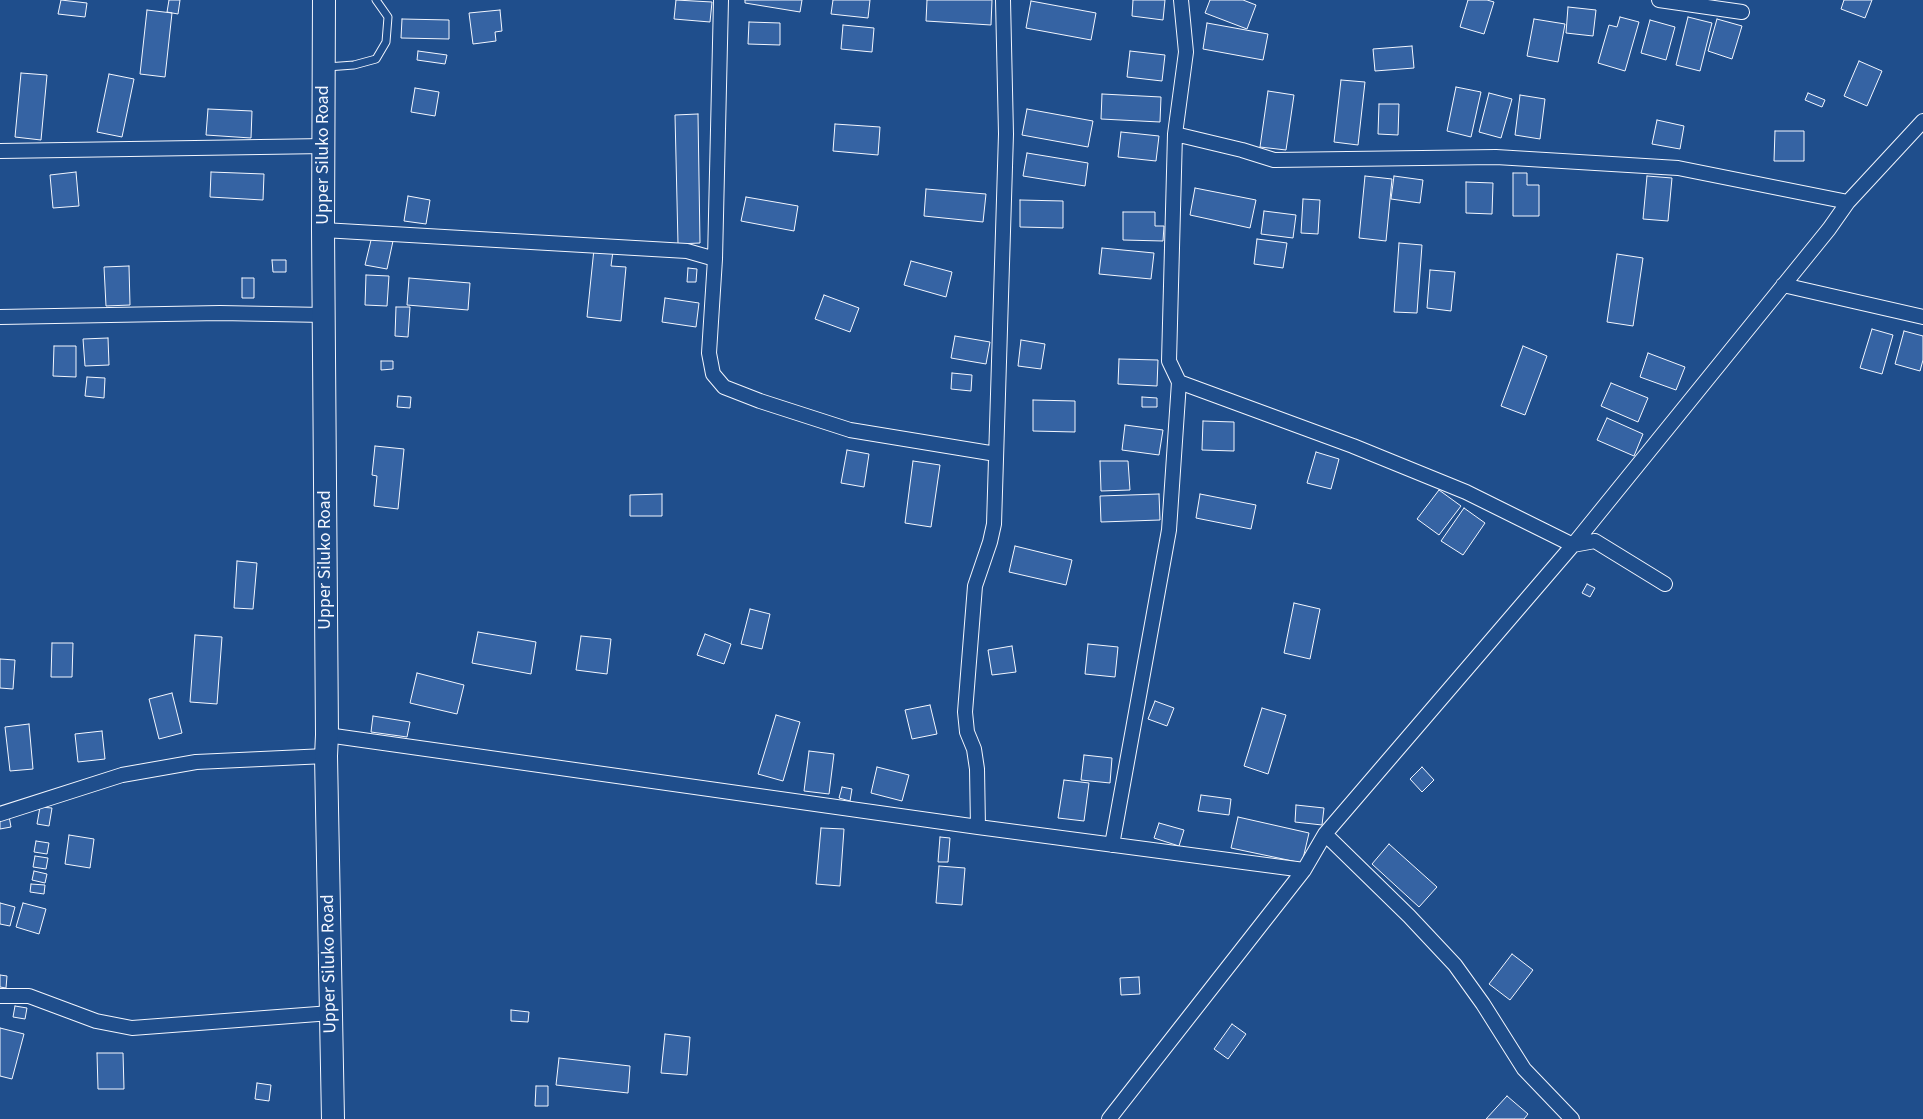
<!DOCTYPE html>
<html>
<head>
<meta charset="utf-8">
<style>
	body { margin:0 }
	canvas { display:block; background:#1f4e8c }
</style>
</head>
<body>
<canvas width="1923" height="1119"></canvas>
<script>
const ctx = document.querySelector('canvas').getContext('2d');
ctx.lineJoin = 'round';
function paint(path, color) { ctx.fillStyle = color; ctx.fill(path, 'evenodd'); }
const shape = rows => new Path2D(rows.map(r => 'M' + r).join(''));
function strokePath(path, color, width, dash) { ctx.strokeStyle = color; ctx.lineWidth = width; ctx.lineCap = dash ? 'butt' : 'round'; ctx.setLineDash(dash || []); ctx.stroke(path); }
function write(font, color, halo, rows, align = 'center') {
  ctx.font = font + ' "Source Sans 3",sans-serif'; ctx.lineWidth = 4; ctx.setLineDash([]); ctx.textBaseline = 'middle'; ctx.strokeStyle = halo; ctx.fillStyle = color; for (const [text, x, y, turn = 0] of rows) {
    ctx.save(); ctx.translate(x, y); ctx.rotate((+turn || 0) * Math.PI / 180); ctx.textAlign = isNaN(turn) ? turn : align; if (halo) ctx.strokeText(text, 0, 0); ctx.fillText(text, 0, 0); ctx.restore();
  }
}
const building = shape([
	[61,0,87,3,85,17,58,14,61,0],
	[169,0,180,0,178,14,167,12,169,0],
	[676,0,712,2,710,22,674,19,676,0],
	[745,0,802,0,800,12,745,3,745,0],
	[833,0,870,0,868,18,831,14,833,0],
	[927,0,992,0,991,25,926,21,927,0],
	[1133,0,1165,0,1163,20,1132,16,1133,0],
	[1210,0,1243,0,1256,5,1247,29,1205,13,1210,0],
	[1468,0,1487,0,1494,2,1484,34,1460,27,1468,0],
	[1844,0,1872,0,1865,18,1841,9,1844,0],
	[1031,1,1096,13,1091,40,1026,28,1031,1],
	[1568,7,1596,10,1593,36,1566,33,1568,7],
	[147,10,172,13,165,77,140,74,147,10],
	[500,10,502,31,495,32,496,41,473,44,469,13,500,10],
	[1620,17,1639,22,1625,71,1598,63,1609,25,1617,27,1620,17],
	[1688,17,1712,23,1700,71,1676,65,1688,17],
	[402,19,449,20,449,39,401,38,402,19],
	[1534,19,1565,24,1558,62,1527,56,1534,19],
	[1717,19,1742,26,1732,59,1708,51,1717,19],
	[1650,20,1675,27,1666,60,1641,53,1650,20],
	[749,22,780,23,780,45,748,44,749,22],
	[1207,23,1268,34,1263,60,1203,49,1207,23],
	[843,25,874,28,872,52,841,49,843,25],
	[1412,46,1414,68,1375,71,1373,49,1412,46],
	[418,51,447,55,445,64,417,60,418,51],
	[1130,51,1165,55,1162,81,1127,77,1130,51],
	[1859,61,1882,71,1867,106,1844,96,1859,61],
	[21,73,47,75,41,140,15,137,21,73],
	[109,74,134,79,122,137,97,132,109,74],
	[1341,80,1365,82,1358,145,1334,142,1341,80],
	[1456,87,1481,92,1471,137,1447,131,1456,87],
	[415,88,439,92,435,116,411,112,415,88],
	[1268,91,1294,95,1286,150,1260,147,1268,91],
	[1489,93,1512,99,1501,138,1479,132,1489,93],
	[1808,93,1825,100,1822,107,1805,100,1808,93],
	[1102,94,1161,97,1160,122,1101,119,1102,94],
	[1520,95,1545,99,1540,139,1515,135,1520,95],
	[1379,104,1399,104,1398,135,1378,134,1379,104],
	[208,109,252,111,251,138,206,135,208,109],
	[1027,109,1093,121,1088,147,1022,135,1027,109],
	[698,114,700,243,678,244,675,115,698,114],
	[1657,120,1684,126,1680,149,1652,144,1657,120],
	[835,124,880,127,878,155,833,151,835,124],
	[1775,131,1804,131,1804,161,1774,161,1775,131],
	[1121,132,1159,136,1156,161,1118,157,1121,132],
	[1027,153,1088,163,1085,186,1023,176,1027,153],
	[76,172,79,206,53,208,50,175,76,172],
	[211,172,264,174,263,200,210,197,211,172],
	[1513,173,1527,173,1527,185,1539,185,1539,216,1513,216,1513,173],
	[1365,176,1392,179,1386,241,1359,238,1365,176],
	[1394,176,1423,180,1420,203,1391,199,1394,176],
	[1647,176,1672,178,1668,221,1643,219,1647,176],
	[1466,182,1493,183,1492,214,1466,213,1466,182],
	[1195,188,1256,200,1250,228,1190,215,1195,188],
	[926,189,986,194,983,222,924,216,926,189],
	[408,196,430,200,426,224,404,221,408,196],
	[746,197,798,206,794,231,741,221,746,197],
	[1303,199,1320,200,1318,234,1301,233,1303,199],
	[1020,200,1063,201,1063,228,1020,227,1020,200],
	[1264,211,1296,215,1293,238,1261,234,1264,211],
	[1123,212,1155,212,1155,226,1164,226,1163,241,1123,240,1123,212],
	[372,236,393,241,387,269,365,265,372,236],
	[1257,239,1287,243,1283,268,1254,264,1257,239],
	[1399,243,1422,245,1417,313,1394,312,1399,243],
	[1102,248,1154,253,1151,279,1099,274,1102,248],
	[594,249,613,251,611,266,626,267,621,321,587,317,594,249],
	[1617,254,1643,258,1633,326,1607,322,1617,254],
	[272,260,286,260,286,272,273,272,272,260],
	[911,261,952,272,946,297,904,285,911,261],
	[129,266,130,305,106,306,104,267,129,266],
	[688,268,697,269,696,282,687,282,688,268],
	[1430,270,1455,272,1451,311,1427,308,1430,270],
	[366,275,389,276,387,306,365,305,366,275],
	[242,278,254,278,254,298,242,298,242,278],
	[409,278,470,283,468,310,407,305,409,278],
	[824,295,859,308,850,332,815,319,824,295],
	[665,298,699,303,696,327,662,322,665,298],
	[396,307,410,307,408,337,395,336,396,307],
	[1872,329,1893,335,1882,374,1860,368,1872,329],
	[1904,331,1923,336,1923,360,1920,371,1895,364,1904,331],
	[955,336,990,342,986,364,951,358,955,336],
	[108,338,109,365,85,366,83,339,108,338],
	[1021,340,1045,344,1041,369,1018,366,1021,340],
	[54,346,76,346,76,377,53,376,54,346],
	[1523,346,1547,356,1525,415,1501,406,1523,346],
	[1648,353,1685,367,1676,390,1640,377,1648,353],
	[1119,359,1158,360,1157,386,1118,384,1119,359],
	[381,361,393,361,393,369,381,370,381,361],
	[952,373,972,375,971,391,951,389,952,373],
	[87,377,105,378,104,398,85,396,87,377],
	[1611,383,1648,398,1638,422,1601,406,1611,383],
	[398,396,411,397,410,408,397,407,398,396],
	[1142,397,1157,398,1157,407,1142,407,1142,397],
	[1033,400,1075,401,1075,432,1033,431,1033,400],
	[1607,418,1643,434,1634,456,1597,440,1607,418],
	[1203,421,1234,422,1234,451,1202,450,1203,421],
	[1125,425,1163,430,1159,455,1122,450,1125,425],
	[375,446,404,449,398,509,374,506,377,476,372,475,375,446],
	[847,450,869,454,864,487,841,483,847,450],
	[1316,452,1339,459,1331,489,1307,483,1316,452],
	[913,461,940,465,931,527,905,523,913,461],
	[1100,461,1128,461,1130,490,1101,491,1100,461],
	[1439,490,1461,506,1439,535,1417,519,1439,490],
	[662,494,662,516,630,516,630,495,662,494],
	[1159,494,1160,520,1101,522,1100,496,1159,494],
	[1200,494,1256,505,1251,529,1196,518,1200,494],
	[1464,508,1485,523,1463,555,1441,541,1464,508],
	[1015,546,1072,560,1066,585,1009,572,1015,546],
	[237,561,257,563,253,609,234,608,237,561],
	[1587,584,1595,588,1590,597,1582,593,1587,584],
	[1294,603,1320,609,1310,659,1284,653,1294,603],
	[750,609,770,614,762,649,741,644,750,609],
	[478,632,536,642,531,674,472,663,478,632],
	[705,634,731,644,724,664,697,655,705,634],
	[195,635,222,637,217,704,190,702,195,635],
	[581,636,611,639,607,674,576,670,581,636],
	[52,643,73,643,72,677,51,677,52,643],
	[1088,644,1118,647,1115,677,1085,674,1088,644],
	[1012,646,1016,672,992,675,988,650,1012,646],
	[0,659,15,660,13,689,0,688,0,659],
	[417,673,464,685,457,714,410,703,417,673],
	[172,693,182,733,159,739,149,699,172,693],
	[1155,701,1174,708,1167,726,1148,719,1155,701],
	[930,705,937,734,912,739,905,710,930,705],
	[1262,708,1286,715,1268,774,1244,766,1262,708],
	[776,715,800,722,783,781,758,774,776,715],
	[373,716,410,722,407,737,371,732,373,716],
	[29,724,33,769,10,771,5,727,29,724],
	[102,731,105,759,78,762,75,734,102,731],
	[809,751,834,754,829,794,804,791,809,751],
	[1084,755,1112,758,1110,783,1081,780,1084,755],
	[877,767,909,775,902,801,871,793,877,767],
	[1422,767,1434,780,1422,792,1410,779,1422,767],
	[1064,780,1089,783,1084,821,1058,818,1064,780],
	[842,787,852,789,850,801,839,798,842,787],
	[1201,795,1231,799,1229,815,1198,811,1201,795],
	[1296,805,1324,808,1322,825,1295,822,1296,805],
	[40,807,52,808,49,826,37,824,40,807],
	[9,816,11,827,0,829,0,818,9,816],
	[1238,817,1309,833,1302,863,1231,848,1238,817],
	[1159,823,1184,830,1179,846,1154,838,1159,823],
	[821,828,844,829,840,886,816,884,821,828],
	[69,835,94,839,90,868,65,864,69,835],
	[940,837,950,838,948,862,938,862,940,837],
	[36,841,49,843,47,854,34,852,36,841],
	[1389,844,1437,887,1419,907,1372,864,1389,844],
	[35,856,48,858,46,869,33,867,35,856],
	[939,866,965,868,962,905,936,903,939,866],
	[34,871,47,874,45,883,32,880,34,871],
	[31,884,45,885,44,894,30,892,31,884],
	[0,903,15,907,10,926,0,924,0,903],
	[23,903,46,909,39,934,16,927,23,903],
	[1512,954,1533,970,1510,1000,1489,984,1512,954],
	[0,975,7,976,6,988,0,987,0,975],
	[1139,977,1140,994,1121,995,1120,978,1139,977],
	[15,1006,27,1008,25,1019,13,1017,15,1006],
	[511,1010,529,1012,528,1022,511,1021,511,1010],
	[1232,1024,1246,1034,1228,1059,1214,1049,1232,1024],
	[0,1028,24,1034,12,1079,0,1076,0,1028],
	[665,1034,690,1037,687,1075,661,1073,665,1034],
	[97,1053,123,1053,124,1089,98,1089,97,1053],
	[559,1058,630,1066,628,1093,556,1085,559,1058],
	[257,1083,271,1085,269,1101,255,1099,257,1083],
	[536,1086,548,1086,548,1106,535,1106,536,1086],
	[1507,1096,1528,1114,1524,1119,1486,1119,1507,1096]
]);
const service = shape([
	[327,67,354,65,376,59,386,42,388,17,376,0]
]);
const minor = shape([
	[1181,0,1186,52,1175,134,1169,361,1179,382,1353,446,1466,492,1573,545,1595,541,1665,584],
	[1659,0,1742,12],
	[1175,134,1242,150,1274,160,1496,157,1678,168,1848,202],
	[0,151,325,146],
	[323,230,687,251,715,259,709,353,713,374,724,387,760,401,850,430,996,454],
	[715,259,721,0],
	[1783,285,1923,317],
	[0,317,220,313,324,315],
	[327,735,978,827,1304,870],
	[0,814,122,775,196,762,326,756],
	[978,827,977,769,974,749,967,732,965,712,975,586,990,542,994,524,1006,134,1003,0],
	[1325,834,1409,916,1455,965,1483,1004,1524,1069,1572,1119],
	[1112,845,1169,530,1179,382],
	[0,996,29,996,96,1021,132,1028,331,1013],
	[1109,1119,1304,870,1325,834,1573,545,1829,229,1848,202,1923,121]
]);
const primary = shape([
	[324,0,323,230,327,735,326,756,333,1119]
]);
const streetNames = [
	["Upper Siluko Road",324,155,-90],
	["Upper Siluko Road",326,560,-90],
	["Upper Siluko Road",330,964,-91]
];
paint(building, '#3563a3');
strokePath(building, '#f2f6ff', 1);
strokePath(service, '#f2f6ff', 9);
strokePath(minor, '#f2f6ff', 16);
strokePath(primary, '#f2f6ff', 24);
strokePath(service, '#1f4e8c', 7);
strokePath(minor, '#1f4e8c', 14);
strokePath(primary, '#1f4e8c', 22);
write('18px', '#f2f6ff', '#1f4e8c', streetNames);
</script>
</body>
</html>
